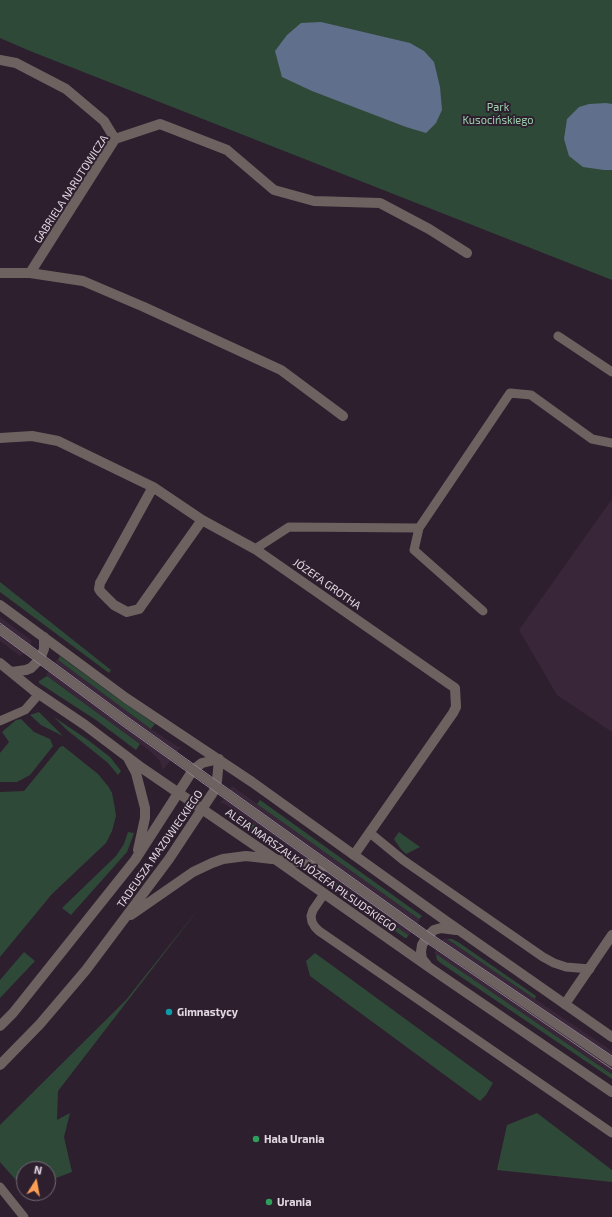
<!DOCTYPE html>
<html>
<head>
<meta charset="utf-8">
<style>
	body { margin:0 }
	#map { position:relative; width:612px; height:1217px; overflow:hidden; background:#2d1f2e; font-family:"Exo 2",sans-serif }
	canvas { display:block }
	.north { position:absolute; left:16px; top:1161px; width:40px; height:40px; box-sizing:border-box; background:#2d1f2e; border:1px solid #756976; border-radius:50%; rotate:11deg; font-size:11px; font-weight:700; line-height:16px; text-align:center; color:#e2d8e2 }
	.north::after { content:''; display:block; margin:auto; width:14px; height:18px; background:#fc9d54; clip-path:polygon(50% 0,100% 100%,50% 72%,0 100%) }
</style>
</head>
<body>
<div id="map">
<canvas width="612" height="1217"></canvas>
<div class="north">N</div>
</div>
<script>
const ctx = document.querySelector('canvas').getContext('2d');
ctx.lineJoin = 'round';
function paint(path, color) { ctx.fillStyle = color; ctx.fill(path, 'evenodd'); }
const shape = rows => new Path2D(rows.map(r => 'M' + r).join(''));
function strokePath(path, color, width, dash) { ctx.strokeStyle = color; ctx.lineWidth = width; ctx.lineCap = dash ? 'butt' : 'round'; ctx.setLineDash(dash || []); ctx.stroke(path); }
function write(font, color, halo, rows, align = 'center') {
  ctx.font = font + ' "Exo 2",sans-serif'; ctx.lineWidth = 4; ctx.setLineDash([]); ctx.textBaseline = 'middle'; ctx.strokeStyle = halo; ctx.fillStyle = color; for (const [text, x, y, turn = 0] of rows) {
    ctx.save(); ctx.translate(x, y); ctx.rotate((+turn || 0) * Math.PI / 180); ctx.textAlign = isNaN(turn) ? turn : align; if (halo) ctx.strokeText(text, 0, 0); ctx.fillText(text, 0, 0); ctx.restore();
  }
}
const built = shape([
	[612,499,612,732,557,695,519,630],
	[0,617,32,641,29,647,24,654,20,656,0,641],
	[57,659,151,729,178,747,181,747,163,770,159,760,150,751,46,675],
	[232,786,419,919,420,920,409,936,225,804,222,803,219,805],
	[445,938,612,1051,612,1074,434,953,440,942]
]);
const green = shape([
	[0,0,612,0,612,280,30,51,0,38],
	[0,582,111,670,109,673,0,592],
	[60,656,117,698,155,724,151,729,58,660],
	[47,676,140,744,136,750,96,720,39,683,39,681],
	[39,712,63,736,41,725,30,715],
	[54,717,88,740,110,757,121,771,118,775,108,763,67,730],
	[21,719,34,732,50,739,53,746,30,775,17,782,0,782,0,753,9,742,2,732,16,720],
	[63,746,98,774,108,786,112,793,115,809,116,816,112,831,106,843,52,894,0,957,0,792,24,791,60,747],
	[260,800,422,916,419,919,257,804],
	[246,819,279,843,278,845,264,838,242,824],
	[128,832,134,833,127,852,71,915,62,908,116,856,124,844],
	[399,832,420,847,406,854,400,848,394,839],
	[326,876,408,935,407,938,405,938,323,880],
	[203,903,58,1091,57,1120,70,1113,64,1137,72,1172,48,1181,48,1169,24,1169,24,1187,22,1187,0,1162,0,1125,126,1000],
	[447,939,452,939,458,942,536,996,535,999],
	[24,952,35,961,0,998,0,980],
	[315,953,493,1083,486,1095,480,1101,310,976,306,961],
	[436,954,610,1073,612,1074,612,1079,442,964,437,960],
	[537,1113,612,1170,612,1182,497,1170,507,1125]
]);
const water = shape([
	[321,22,410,43,424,51,434,62,440,87,442,110,436,123,426,133,406,127,312,91,282,77,275,51,287,35,301,23],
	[606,103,612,104,612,170,604,170,583,167,569,156,564,139,567,119,579,107,589,104]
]);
const service = shape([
	[558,336,612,372],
	[419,528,414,550,483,611],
	[255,549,289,527,419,528,510,393,531,395,592,439,612,443],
	[0,629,126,722,427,937,612,1062],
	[0,721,25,710,39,694],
	[370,833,403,860,543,957,554,963,566,967,590,969],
	[275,859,327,867],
	[324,894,313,910,311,916,312,922,315,927,319,931,612,1133],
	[0,1187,24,1217]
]);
const minor = shape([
	[0,60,16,63,66,89,104,121,115,139],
	[0,273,30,273,83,281,144,307,281,370,343,416],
	[30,273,115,139,160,124,227,150,274,190,314,201,380,203,429,229,467,253],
	[0,438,32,436,58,441,153,487,202,520,255,549,455,688,456,707,453,713,354,855],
	[153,487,100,583,99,589,101,592,114,605,127,612,139,609,202,520],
	[565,1004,612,935]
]);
const tertiary = shape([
	[0,605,126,698,252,782,446,921,612,1037],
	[0,663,33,690,85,725,142,768,275,859,433,970,612,1092],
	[12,672,26,670,31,668,37,662,42,654,44,649,44,637],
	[129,760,136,773,145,808,145,818,138,850],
	[131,915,193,872,212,863,223,859,246,856,272,859],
	[427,965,422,959,421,952,422,945,427,937,434,930,441,928,456,930],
	[0,1026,13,1013,135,860,193,770,202,763,219,759],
	[0,1065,40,1024,86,970,169,859,214,791,217,781,219,759]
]);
const tram = shape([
	[0,623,129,718,430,933,612,1056],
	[0,635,123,726,424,941,612,1069]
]);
const markers = [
	[169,1012,4,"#0f9aa8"],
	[256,1139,4,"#2e9e5b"],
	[269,1202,4,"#2e9e5b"]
];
const parkNames = [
	["Park",498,107],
	["Kusocińskiego",498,120]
];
const streetNames = [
	["GABRIELA NARUTOWICZA",71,189,-57],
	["JÓZEFA GROTHA",327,584,35],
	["TADEUSZA MAZOWIECKIEGO",160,849,-55],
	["ALEJA MARSZAŁKA JÓZEFA PIŁSUDSKIEGO",311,870,35]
];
const poiNames = [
	["Gimnastycy",177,1012],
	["Hala Urania",264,1139],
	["Urania",277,1202]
];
paint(built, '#392639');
paint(green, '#2f4938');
paint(water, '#606f8b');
strokePath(service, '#6e6260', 9);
strokePath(minor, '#6e6260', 10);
strokePath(tertiary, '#6e6260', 10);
strokePath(tram, '#8d818e', 1);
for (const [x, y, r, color] of markers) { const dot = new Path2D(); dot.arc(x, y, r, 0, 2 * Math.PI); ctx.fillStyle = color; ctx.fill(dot); strokePath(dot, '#2d1f2e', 1.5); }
write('11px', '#9cd3ad', '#2d1f2e', parkNames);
write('11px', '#e2d8e2', '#2d1f2e', streetNames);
write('bold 11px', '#e2d8e2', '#2d1f2e', poiNames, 'left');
</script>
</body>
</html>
